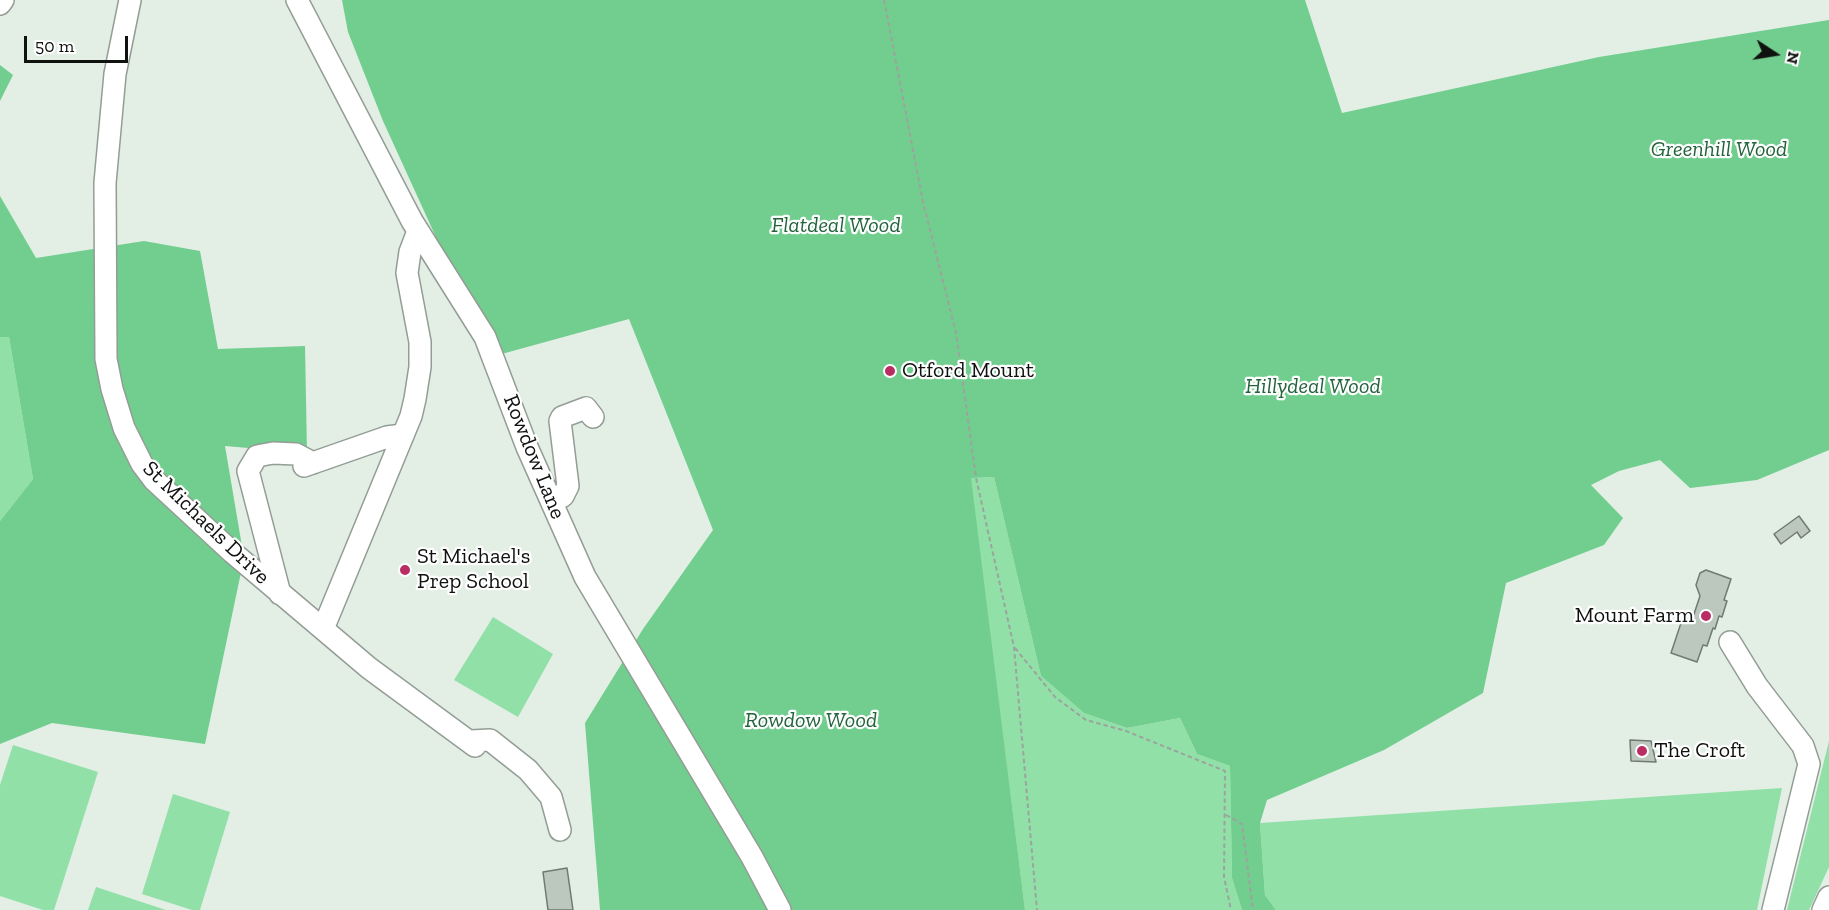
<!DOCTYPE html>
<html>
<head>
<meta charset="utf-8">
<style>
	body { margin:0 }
	#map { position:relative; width:1829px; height:910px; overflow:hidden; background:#e3eee5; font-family:"Zilla Slab",serif }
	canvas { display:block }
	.north { position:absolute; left:1745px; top:24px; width:60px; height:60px; -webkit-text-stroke:4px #fff; paint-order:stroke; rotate:102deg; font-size:16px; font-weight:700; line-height:24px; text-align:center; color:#0f120f }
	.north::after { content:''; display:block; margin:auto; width:21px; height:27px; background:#0f120f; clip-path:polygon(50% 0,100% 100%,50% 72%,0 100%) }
	.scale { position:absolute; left:24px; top:36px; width:104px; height:27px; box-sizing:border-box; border:3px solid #0f120f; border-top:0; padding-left:8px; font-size:18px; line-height:21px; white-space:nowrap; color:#0f120f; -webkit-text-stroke:4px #fff; paint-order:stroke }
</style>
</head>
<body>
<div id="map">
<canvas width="1829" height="910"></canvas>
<div class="north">N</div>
<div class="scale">50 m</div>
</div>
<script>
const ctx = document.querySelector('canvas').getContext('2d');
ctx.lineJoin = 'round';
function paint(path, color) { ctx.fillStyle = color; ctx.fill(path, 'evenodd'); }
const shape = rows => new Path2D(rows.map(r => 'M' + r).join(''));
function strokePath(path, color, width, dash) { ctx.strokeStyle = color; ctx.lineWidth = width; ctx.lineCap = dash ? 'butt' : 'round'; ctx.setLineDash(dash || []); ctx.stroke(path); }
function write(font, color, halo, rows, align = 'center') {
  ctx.font = font + ' "Zilla Slab",serif'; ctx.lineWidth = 4.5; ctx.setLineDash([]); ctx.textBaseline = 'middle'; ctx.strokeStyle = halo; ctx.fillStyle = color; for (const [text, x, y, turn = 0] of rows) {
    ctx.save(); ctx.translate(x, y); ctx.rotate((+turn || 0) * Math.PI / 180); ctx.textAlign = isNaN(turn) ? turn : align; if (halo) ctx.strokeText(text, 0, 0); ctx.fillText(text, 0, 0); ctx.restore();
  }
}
const green = shape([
	[0,337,9,337,33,479,0,521],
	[994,477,1041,676,1084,713,1127,728,1180,718,1197,754,1230,766,1232,878,1242,910,1025,910,970,478],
	[493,617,553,654,518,717,454,680],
	[1829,741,1829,867,1809,910,1787,910],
	[13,745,98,772,54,910,43,910,0,896,0,785],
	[1782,788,1757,910,1276,910,1265,895,1260,823],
	[173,794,230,812,200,910,192,910,142,894],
	[96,887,166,910,88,910]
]);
const forest = shape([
	[342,0,1305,0,1342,113,1599,57,1829,20,1829,450,1757,480,1690,488,1660,460,1619,471,1591,485,1623,518,1604,545,1506,583,1483,693,1384,750,1267,800,1260,823,1265,895,1276,910,1242,910,1232,878,1230,766,1197,754,1180,718,1127,728,1084,713,1041,676,994,477,971,478,1025,910,600,910,585,723,643,629,713,530,629,319,498,355,440,246,383,121,348,32],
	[0,65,13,75,0,101],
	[0,196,36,258,144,241,200,251,218,349,305,346,307,453,225,446,244,558,205,744,52,723,0,744,0,521,33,479,9,337,0,337]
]);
const building = shape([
	[1799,516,1810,531,1801,538,1797,532,1781,544,1774,534,1799,516],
	[1706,570,1731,579,1724,600,1727,601,1722,617,1719,616,1715,629,1713,628,1707,646,1703,645,1697,662,1671,653,1683,617,1692,620,1700,596,1696,585,1700,573,1706,570],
	[1630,740,1651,741,1656,762,1631,761,1630,740],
	[567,868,573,910,548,910,543,872,567,868]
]);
const path = shape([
	[884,0,923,202,956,333,976,478,1014,647,1037,910],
	[1015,648,1055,697,1086,720,1126,731,1225,771,1224,877,1231,910],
	[1226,815,1242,824,1253,910]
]);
const minor = shape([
	[130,0,115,74,105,183,106,359,112,389,124,428,142,464,154,480,232,552,369,668,475,746],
	[297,0,412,221,485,337,527,447,585,577,752,857,780,910],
	[0,4,3,0],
	[304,466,387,437,403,435],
	[552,502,563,496,568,486,560,421,562,417,586,408,593,417],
	[280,594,248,471,257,456,273,453,296,454,313,463],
	[323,629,411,416,415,399,420,367,420,342,407,273,410,252,418,231],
	[1730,642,1757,686,1803,746,1809,764,1773,910],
	[471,741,490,740,528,770,551,797,560,830],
	[1823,910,1829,897]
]);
const markers = [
	[890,371,6,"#b92d63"],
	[405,570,6,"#b92d63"],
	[1706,616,6,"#b92d63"],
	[1642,751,6,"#b92d63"]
];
const parkNames = [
	["Greenhill Wood",1719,150],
	["Flatdeal Wood",836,226],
	["Hillydeal Wood",1313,387],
	["Rowdow Wood",811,721]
];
const poiNames = [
	["Otford Mount",902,371],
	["St Michael's",417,557],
	["Prep School",417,582],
	["Mount Farm",1694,616,"right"],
	["The Croft",1654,751]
];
const streetNames = [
	["Rowdow Lane",534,457,68],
	["St Michaels Drive",206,523,44]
];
paint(green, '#90e0a8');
paint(forest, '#71ce8f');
paint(building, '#bcc7be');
strokePath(building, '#707a72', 1.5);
strokePath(minor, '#939d95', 24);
strokePath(path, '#9ca49d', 2, [4.5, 3]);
strokePath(minor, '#fff', 21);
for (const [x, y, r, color] of markers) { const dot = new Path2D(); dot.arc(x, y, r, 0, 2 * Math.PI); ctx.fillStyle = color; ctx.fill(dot); strokePath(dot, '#fff', 2); }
write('italic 22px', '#23643b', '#fff', parkNames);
write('22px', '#0f120f', '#fff', poiNames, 'left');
write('22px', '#0f120f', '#fff', streetNames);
</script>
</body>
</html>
